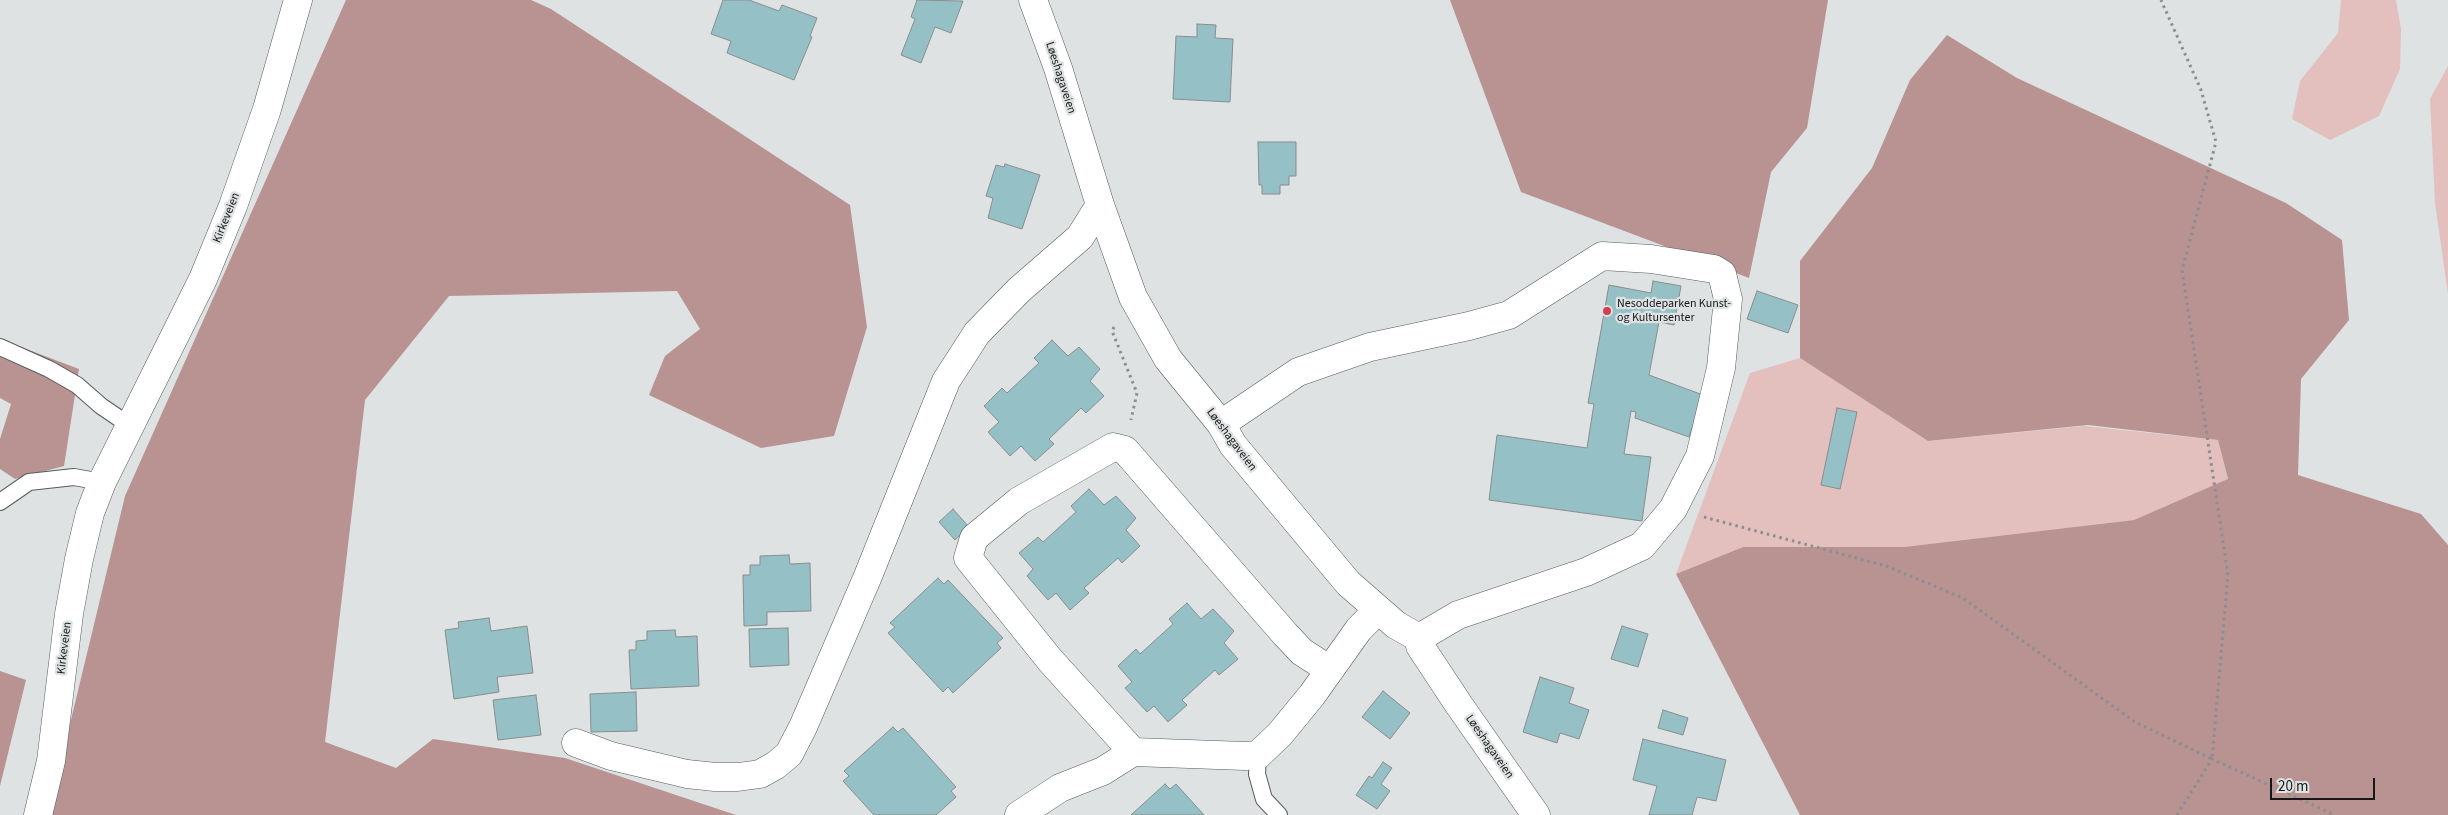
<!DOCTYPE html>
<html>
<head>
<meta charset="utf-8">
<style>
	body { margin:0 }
	#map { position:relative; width:2448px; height:815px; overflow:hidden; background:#dee2e2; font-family:"Source Sans 3",sans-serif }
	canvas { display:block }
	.scale { position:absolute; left:2270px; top:778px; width:105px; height:22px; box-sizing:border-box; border:2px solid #161718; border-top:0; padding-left:6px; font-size:15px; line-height:18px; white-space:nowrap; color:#161718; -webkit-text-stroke:4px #dee2e2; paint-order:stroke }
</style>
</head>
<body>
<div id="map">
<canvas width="2448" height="815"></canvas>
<div class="scale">20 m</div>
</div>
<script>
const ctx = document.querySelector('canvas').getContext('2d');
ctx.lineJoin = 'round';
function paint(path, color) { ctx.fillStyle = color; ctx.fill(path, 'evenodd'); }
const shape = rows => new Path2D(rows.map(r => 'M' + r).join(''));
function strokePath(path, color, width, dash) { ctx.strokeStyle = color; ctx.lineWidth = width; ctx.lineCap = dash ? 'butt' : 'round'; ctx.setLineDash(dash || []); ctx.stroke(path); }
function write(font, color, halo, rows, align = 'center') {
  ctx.font = font + ' "Source Sans 3",sans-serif'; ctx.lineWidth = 4.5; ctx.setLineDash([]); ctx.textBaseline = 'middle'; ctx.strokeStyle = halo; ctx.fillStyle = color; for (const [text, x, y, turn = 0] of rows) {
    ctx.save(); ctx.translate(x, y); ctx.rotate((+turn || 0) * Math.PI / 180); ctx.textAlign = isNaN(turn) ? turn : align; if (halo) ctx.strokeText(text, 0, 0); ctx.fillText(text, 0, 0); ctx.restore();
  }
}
const green = shape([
	[2341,0,2396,0,2401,29,2400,69,2379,116,2330,140,2292,119,2300,81,2338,33],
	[2448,66,2448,294,2435,203,2430,99],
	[1800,358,1928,441,2084,426,2218,440,2228,480,2134,520,1904,547,1743,547,1676,574,1750,373]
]);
const forest = shape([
	[346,0,531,0,551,9,850,205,867,327,834,436,761,448,649,395,665,356,700,329,677,291,449,296,365,400,325,742,396,768,433,739,565,758,736,815,48,815,125,496],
	[1450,0,1828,0,1807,128,1771,172,1749,278,1521,192],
	[1947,35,2017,78,2286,203,2342,240,2349,320,2301,379,2298,475,2421,514,2448,545,2448,815,1800,815,1676,574,1743,547,1904,547,2134,520,2228,479,2218,440,2088,425,1928,441,1800,358,1800,261,1872,168,1910,80],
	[0,339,79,369,64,466,15,479,0,469,0,439,11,404,0,398],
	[0,671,26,680,0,786]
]);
const building = shape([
	[723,0,749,0,779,11,782,5,817,18,810,36,812,37,794,80,727,53,731,41,711,34,723,0],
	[917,0,963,1,951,33,935,27,921,63,901,55,915,19,911,17,917,0],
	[1197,24,1216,25,1215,38,1233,39,1230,102,1173,99,1176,36,1197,37,1197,24],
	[1258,142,1296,142,1296,176,1289,176,1289,185,1280,185,1280,194,1262,194,1262,185,1259,185,1258,142],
	[1005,164,1040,175,1022,229,988,218,993,198,986,196,996,165,1004,167,1005,164],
	[1653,281,1681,286,1674,325,1659,322,1649,375,1703,395,1689,437,1635,418,1636,412,1631,411,1624,454,1651,457,1642,521,1489,500,1497,435,1587,448,1594,404,1588,403,1609,285,1651,293,1653,281],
	[1757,291,1798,305,1788,333,1747,319,1757,291],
	[1052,340,1068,356,1079,347,1100,369,1090,381,1104,396,1086,413,1081,408,1049,439,1054,444,1035,461,1021,446,1010,456,988,432,999,422,984,406,1002,388,1007,393,1039,363,1034,358,1052,340],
	[1837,408,1857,412,1840,489,1821,485,1837,408],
	[1089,489,1104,505,1116,496,1136,518,1126,530,1140,546,1122,563,1118,558,1084,588,1089,593,1070,610,1056,593,1048,600,1027,576,1033,569,1019,553,1038,537,1043,542,1076,512,1071,506,1089,489],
	[953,509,969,527,955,540,939,522,953,509],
	[789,555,790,564,810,563,811,611,767,612,767,625,744,626,743,575,750,575,750,565,760,565,760,556,789,555],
	[938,578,944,584,948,580,1003,638,997,643,1001,648,953,693,948,687,943,692,888,633,895,627,890,623,938,578],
	[1187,603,1201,619,1213,609,1234,631,1224,643,1238,659,1219,675,1215,670,1182,700,1187,705,1168,722,1154,706,1147,712,1125,688,1132,682,1118,666,1136,649,1140,654,1173,624,1169,619,1187,603],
	[489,618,491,631,527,626,533,673,497,677,499,692,454,699,445,630,459,628,458,622,489,618],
	[1622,626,1648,634,1638,667,1611,659,1622,626],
	[788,628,789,665,750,667,749,629,788,628],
	[675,630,676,637,697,636,699,686,631,689,629,650,636,650,636,641,647,640,647,631,675,630],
	[1540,677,1574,688,1569,703,1589,710,1579,739,1560,733,1557,743,1523,732,1540,677],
	[1383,691,1410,713,1390,739,1362,717,1383,691],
	[636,692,637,731,591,732,590,694,636,692],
	[536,695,541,735,498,740,493,700,536,695],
	[1663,710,1688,718,1683,735,1658,728,1663,710],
	[893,727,898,732,903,728,956,787,951,791,956,797,936,815,874,815,843,781,849,776,844,771,893,727],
	[1643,739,1726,760,1716,801,1697,797,1692,815,1649,815,1657,786,1633,780,1643,739],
	[1383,762,1392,768,1381,784,1390,791,1377,809,1356,795,1369,776,1372,778,1383,762],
	[1165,784,1170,789,1176,784,1204,815,1131,815,1165,784]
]);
const path = shape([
	[1114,327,1112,331,1137,393,1131,420],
	[1704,517,1886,566,1963,598,2135,722,2212,759,2228,575,2182,270,2216,142,2201,90,2161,0],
	[2177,815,2212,759,2335,815]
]);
const lane = shape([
	[0,347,49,369,77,385,101,406,129,425],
	[0,502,29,482,74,477,102,482],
	[1258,755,1257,774,1264,799,1279,815]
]);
const street = shape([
	[1033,0,1058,68,1100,205,1133,297,1168,359,1221,424,1233,445,1348,583,1396,625,1419,638],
	[1221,424,1298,372,1370,347,1469,326,1509,315,1602,256,1651,259,1714,269,1722,274,1728,299,1721,368,1700,456,1673,509,1642,546,1586,572,1458,615,1419,638],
	[1419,638,1420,646,1459,705,1536,815],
	[576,743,611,756,687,774,715,777,738,777,760,774,776,765,789,754,803,727,868,576,946,381,977,333,1019,290,1080,237,1100,205],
	[1133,752,1050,660,968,558,974,538,1019,501,1113,447,1125,450,1285,634,1302,652,1330,670],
	[1019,815,1060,788,1103,771,1133,752,1245,756,1258,755,1280,734,1312,695,1359,629,1378,610]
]);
const secondary = shape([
	[38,815,51,761,69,614,79,559,90,513,102,482,203,279,233,206,267,109,298,0]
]);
const markers = [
	[1607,311,5,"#d0404d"]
];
const streetNames = [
	["Løeshagaveien",1060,78,72],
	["Kirkeveien",227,218,-68],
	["Løeshagaveien",1231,440,53],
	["Kirkeveien",65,648,-83],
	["Løeshagaveien",1489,747,55]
];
const poiNames = [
	["Nesoddeparken Kunst-",1617,304],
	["og Kultursenter",1617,318]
];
paint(green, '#e3bfbe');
paint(forest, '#b99292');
paint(building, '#95c0c5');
strokePath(building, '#898d8d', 1);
strokePath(lane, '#575b5b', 18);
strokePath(street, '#575b5b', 29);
strokePath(secondary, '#575b5b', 29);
strokePath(path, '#8b8e8e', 3, [2.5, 4]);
strokePath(lane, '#fff', 16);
strokePath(street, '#fff', 28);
strokePath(secondary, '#fff', 28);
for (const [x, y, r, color] of markers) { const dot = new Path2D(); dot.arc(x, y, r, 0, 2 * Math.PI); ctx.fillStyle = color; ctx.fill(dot); strokePath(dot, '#dee2e2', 2); }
write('12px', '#161718', '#dee2e2', streetNames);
write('12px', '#161718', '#dee2e2', poiNames, 'left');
</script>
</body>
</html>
